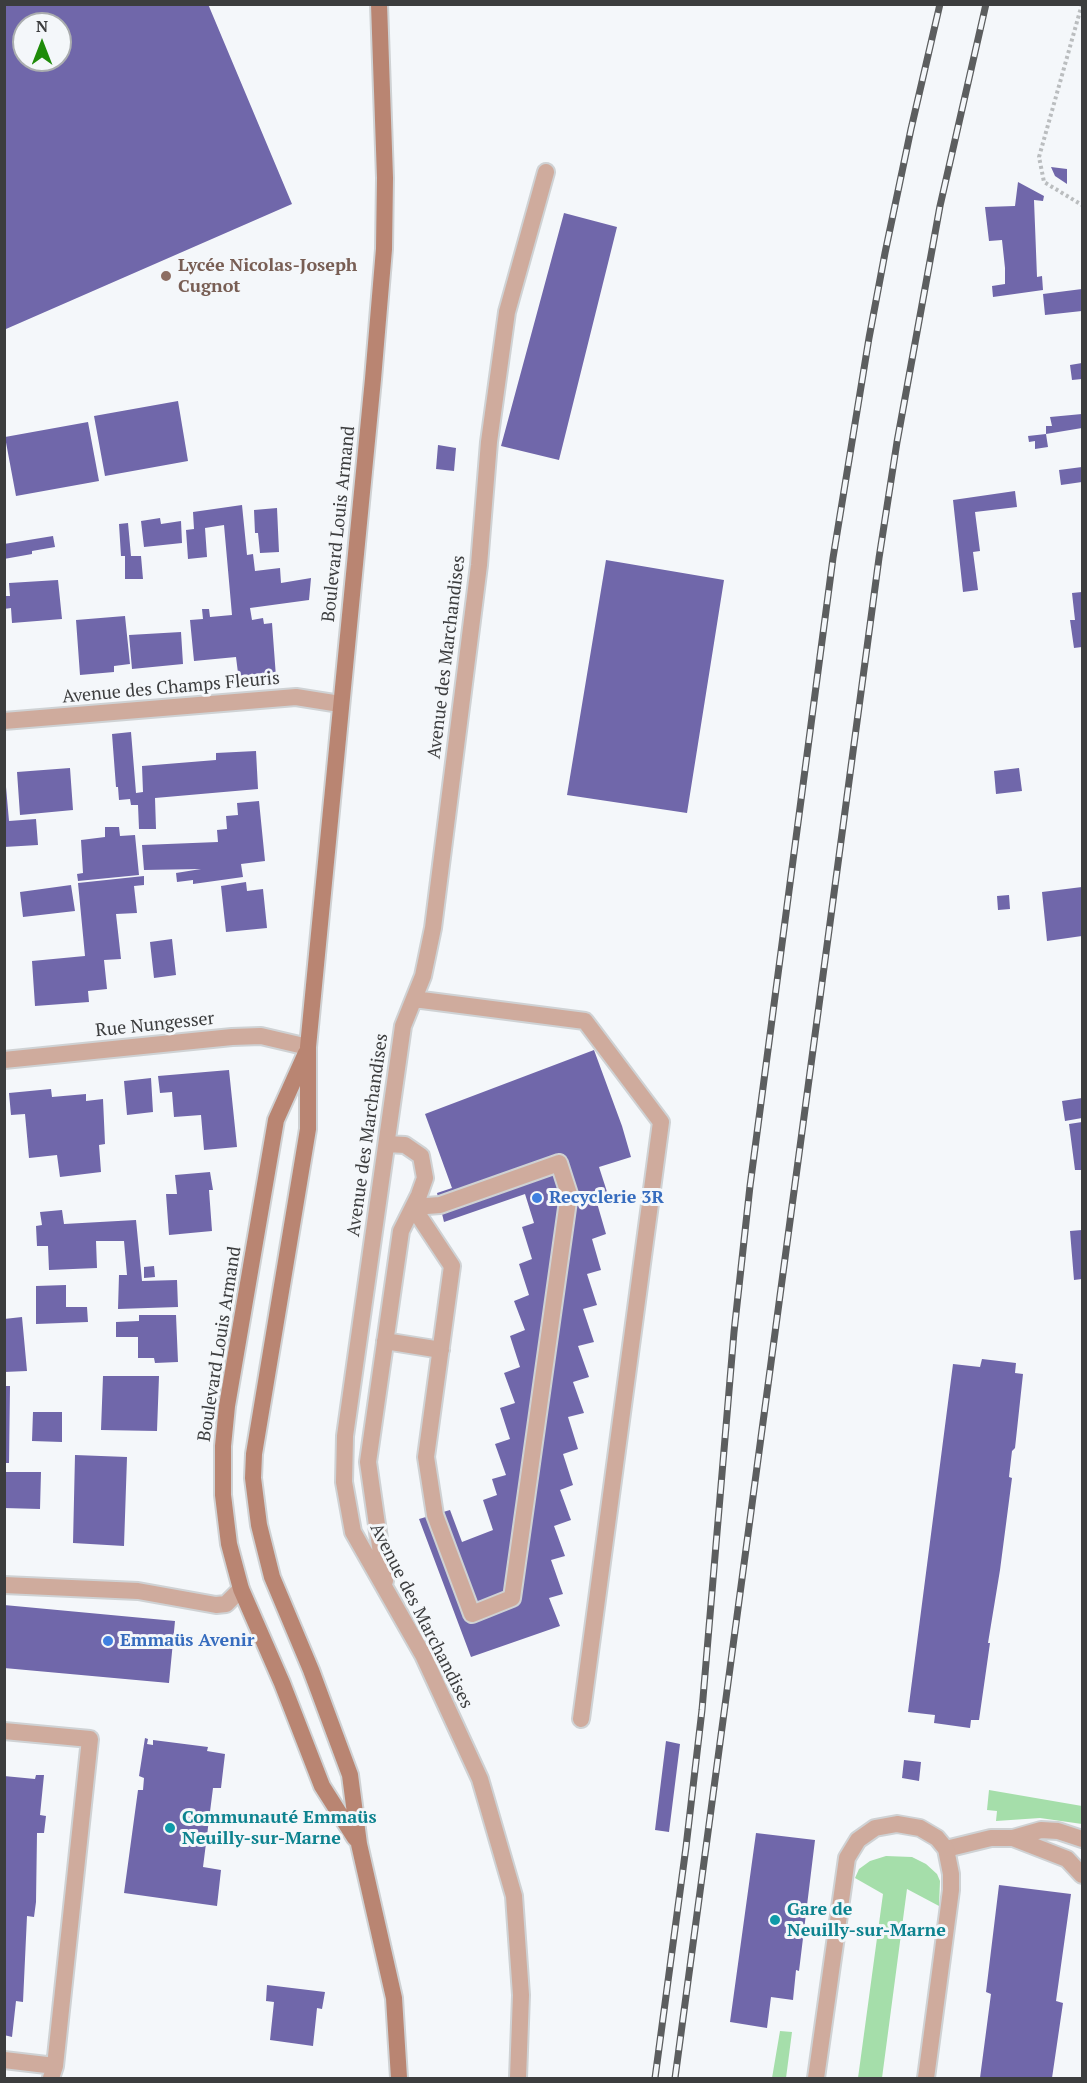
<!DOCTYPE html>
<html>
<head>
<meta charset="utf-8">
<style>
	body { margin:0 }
	#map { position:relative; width:1087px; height:2083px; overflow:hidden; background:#f4f7fa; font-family:"PT Serif",serif }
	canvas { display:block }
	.frame { position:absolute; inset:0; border:6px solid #3c3d3e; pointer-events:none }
	.north { position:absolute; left:12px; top:12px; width:60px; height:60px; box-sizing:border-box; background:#f4f7fa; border:2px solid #aaadaf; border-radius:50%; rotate:0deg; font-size:16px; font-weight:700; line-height:24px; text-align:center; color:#3c3d3e }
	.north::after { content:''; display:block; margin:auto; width:21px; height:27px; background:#1e8b09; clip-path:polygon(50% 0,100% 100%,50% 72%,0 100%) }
</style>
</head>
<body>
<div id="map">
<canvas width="1087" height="2083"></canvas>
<div class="frame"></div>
<div class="north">N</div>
</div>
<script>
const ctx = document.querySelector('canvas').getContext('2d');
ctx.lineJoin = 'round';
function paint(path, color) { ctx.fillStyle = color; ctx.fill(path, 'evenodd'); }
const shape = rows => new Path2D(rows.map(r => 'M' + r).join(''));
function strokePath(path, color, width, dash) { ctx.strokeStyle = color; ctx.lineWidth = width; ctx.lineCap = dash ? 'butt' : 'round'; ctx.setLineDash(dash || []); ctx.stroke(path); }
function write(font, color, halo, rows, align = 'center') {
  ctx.font = font + ' "PT Serif",serif'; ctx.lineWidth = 6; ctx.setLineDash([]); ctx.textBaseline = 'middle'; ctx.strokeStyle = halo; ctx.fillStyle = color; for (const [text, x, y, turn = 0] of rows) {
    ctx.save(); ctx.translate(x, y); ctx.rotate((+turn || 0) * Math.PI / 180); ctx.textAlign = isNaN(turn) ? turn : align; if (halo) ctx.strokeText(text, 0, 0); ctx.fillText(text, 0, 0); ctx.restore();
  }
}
const green = shape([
	[989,1790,1082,1806,1082,1824,1040,1818,996,1821,997,1811,987,1810],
	[886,1856,912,1857,926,1864,937,1874,940,1881,939,1906,907,1889,882,2078,858,2078,883,1894,855,1878,859,1869,870,1861],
	[780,2031,792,2032,786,2078,772,2078]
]);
const building = shape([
	[4,4,208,4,292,204,6,329,4,325],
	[24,24,60,24,60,60,24,60],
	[1051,167,1067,169,1067,184,1055,176],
	[1018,182,1044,196,1043,201,1034,200,1037,277,1042,276,1043,290,993,297,992,286,1005,284,1005,268,1002,240,989,241,985,207,1015,206],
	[564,213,617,227,559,460,501,446],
	[1082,289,1082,311,1045,315,1043,294],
	[1082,363,1082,379,1072,380,1070,365],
	[178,401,188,461,105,476,94,416],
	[1082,414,1082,428,1046,434,1048,447,1035,449,1035,441,1029,442,1028,436,1046,434,1046,426,1052,426,1050,417],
	[88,422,99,481,16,496,5,437],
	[438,445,456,448,454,471,436,469],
	[1082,467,1082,482,1061,485,1059,470],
	[1015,491,1017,507,975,512,980,551,973,552,978,590,963,592,953,500],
	[242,505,247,555,253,554,255,571,280,568,281,583,311,578,309,600,250,608,252,620,263,618,264,624,272,623,276,677,239,681,236,657,194,661,190,620,203,619,202,609,209,609,210,617,232,615,224,525,205,528,207,557,188,559,186,530,194,529,193,512],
	[277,508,279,552,260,553,258,533,255,533,254,510],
	[160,518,161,524,181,521,182,543,144,547,141,521],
	[128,523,131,556,141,556,143,579,125,579,125,556,121,556,119,524],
	[53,536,55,547,32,551,32,554,4,559,4,544],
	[606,560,724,580,687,813,567,795],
	[58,580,62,619,12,623,11,608,4,609,4,596,10,596,9,583],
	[1082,592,1082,647,1074,648,1070,620,1075,620,1072,593],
	[125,616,130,664,114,666,114,672,80,675,76,620],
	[181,632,183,664,132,669,129,635],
	[131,732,136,793,143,792,142,766,216,760,216,753,256,751,258,789,155,798,156,829,139,829,138,805,131,805,130,799,119,800,118,787,116,787,112,734],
	[70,768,73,810,20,815,17,772],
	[1019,768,1022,791,996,794,994,771],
	[4,787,6,787,9,821,36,819,38,845,4,847],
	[259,801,265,861,241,864,243,877,193,884,193,880,177,882,176,873,201,869,144,870,142,845,218,842,217,830,227,829,226,816,238,815,237,803],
	[105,827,119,827,120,836,135,835,139,875,78,881,77,874,83,873,81,840,105,837],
	[144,876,144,885,134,886,137,913,116,914,121,959,104,960,107,989,88,991,89,1002,35,1006,32,961,85,956,78,883],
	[246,882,247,891,263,889,267,928,226,932,221,886],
	[71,885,75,911,23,917,20,892],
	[1082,887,1082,936,1047,941,1042,892],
	[1009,895,1010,909,998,910,997,896],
	[172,939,176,975,154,978,150,942],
	[594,1050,622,1126,631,1157,599,1167,609,1198,597,1203,606,1234,592,1239,601,1270,587,1274,597,1305,583,1309,594,1342,578,1346,589,1377,573,1382,584,1413,568,1417,578,1449,563,1454,573,1485,560,1490,571,1520,554,1526,565,1556,551,1560,563,1594,549,1598,560,1626,471,1657,419,1519,450,1510,462,1542,493,1530,483,1500,497,1495,492,1479,506,1475,495,1444,510,1439,500,1408,515,1403,504,1373,520,1367,510,1336,525,1330,514,1301,529,1295,519,1264,532,1259,522,1227,534,1223,525,1194,444,1222,437,1193,452,1188,425,1114],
	[229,1070,237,1147,204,1150,201,1115,174,1117,172,1092,160,1093,158,1076],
	[151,1078,153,1112,127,1115,124,1081],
	[51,1089,52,1097,86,1094,86,1101,103,1099,105,1144,99,1145,101,1172,60,1177,57,1155,29,1158,25,1114,11,1115,9,1093],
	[1082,1098,1082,1118,1065,1121,1062,1101],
	[1082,1122,1082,1170,1075,1170,1069,1124],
	[210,1172,213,1190,209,1190,212,1231,169,1235,166,1194,177,1194,175,1175],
	[62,1210,64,1224,136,1220,142,1281,177,1280,178,1307,118,1309,119,1275,127,1275,124,1241,96,1241,97,1268,49,1270,48,1246,37,1246,36,1226,42,1225,40,1212],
	[1082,1230,1082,1279,1074,1280,1070,1231],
	[154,1266,155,1277,144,1278,144,1267],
	[66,1285,66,1307,87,1307,88,1322,36,1324,36,1286],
	[139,1315,176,1315,178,1362,155,1363,154,1358,138,1358,138,1337,116,1337,116,1322,139,1321],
	[22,1317,27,1371,4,1372,4,1319],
	[982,1359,1016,1363,1015,1373,1023,1374,1015,1448,1012,1451,1009,1477,1012,1478,1000,1570,988,1643,990,1643,979,1720,971,1720,970,1728,934,1723,935,1715,908,1712,953,1364,980,1367],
	[103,1376,159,1376,157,1431,101,1430],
	[4,1386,10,1386,9,1463,4,1463],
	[33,1412,62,1412,62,1442,32,1441],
	[75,1455,127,1457,124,1546,73,1543],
	[4,1472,41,1472,40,1509,4,1508],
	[4,1605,175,1621,169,1683,4,1668],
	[145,1738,148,1739,147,1744,153,1745,153,1740,208,1747,207,1751,225,1754,221,1788,213,1788,203,1867,221,1870,217,1906,124,1893,138,1790,143,1790,144,1778,139,1776],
	[666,1741,680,1744,669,1832,655,1830],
	[904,1760,921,1762,919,1781,902,1778],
	[36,1775,44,1775,40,1815,46,1816,44,1833,37,1833,36,1902,34,1917,27,1916,23,2002,16,2001,12,2037,4,2035,4,1776,35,1779],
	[756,1833,815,1840,799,1971,796,1970,793,2000,771,1997,767,2028,730,2022],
	[999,1885,1071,1894,1056,2001,1063,2003,1052,2078,980,2078,991,1994,986,1992],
	[267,1985,325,1992,322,2009,317,2008,313,2046,270,2040,274,2002,266,2001]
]);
const path = shape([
	[1082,4,1039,157,1044,182,1082,205]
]);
const service = shape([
	[414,999,585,1021,661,1122,581,1719],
	[559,1163,569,1194,512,1598,472,1614,435,1515,426,1457,452,1266,413,1207,440,1205,559,1163],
	[385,1341,441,1350],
	[385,1581,368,1462,401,1231,419,1195,425,1178,421,1156,405,1145,387,1144],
	[4,1585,138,1591,216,1605,226,1604,241,1589],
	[1013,1838,1041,1830,1058,1831,1082,1839],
	[946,1849,991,1838,1013,1838,1067,1859,1082,1875],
	[518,2078,521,1995,514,1896,480,1779,423,1655,353,1532,344,1482,345,1436,403,1026,423,976,433,928,479,565,489,442,507,312,546,172]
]);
const minor = shape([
	[4,721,296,697,340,704],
	[4,1060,232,1037,261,1036,308,1047],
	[4,1731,90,1739,55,2066,51,2078],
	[4,2060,55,2066],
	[816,2078,847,1858,858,1840,875,1828,897,1824,920,1828,937,1838,946,1849,951,1874,951,1890,926,2078]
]);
const secondary = shape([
	[379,4,385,178,384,249,373,379,308,1047,308,1129,254,1454,253,1478,259,1525,272,1577,311,1670,350,1775,359,1844,394,1998,399,2078],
	[306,1053,276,1120,227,1406,223,1446,223,1495,229,1544,241,1589,282,1683,322,1786,355,1838]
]);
const rail = shape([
	[655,2078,686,1847,702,1710,734,1332,750,1186,833,558,869,338,885,253,911,129,940,4],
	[675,2078,879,558,897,442,940,206,986,4]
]);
const markers = [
	[166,276,6,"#8d6e63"],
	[537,1198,6,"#3f7fe0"],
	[108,1641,6,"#3f7fe0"],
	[170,1828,6,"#0f9aa8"],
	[775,1920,6,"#0f9aa8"]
];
const educationNames = [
	["Lycée Nicolas-Joseph",178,266],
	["Cugnot",178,287]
];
const streetNames = [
	["Boulevard Louis Armand",339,524,-84],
	["Avenue des Marchandises",447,657,-83],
	["Avenue des Champs Fleuris",171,688,-5],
	["Rue Nungesser",155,1025,-6],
	["Avenue des Marchandises",368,1135,-82],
	["Boulevard Louis Armand",220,1344,-81],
	["Avenue des Marchandises",421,1616,63]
];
const shopNames = [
	["Recyclerie 3R",549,1198],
	["Emmaüs Avenir",120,1641]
];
const cultureNames = [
	["Communauté Emmaüs",182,1818],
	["Neuilly-sur-Marne",182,1839],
	["Gare de",787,1910],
	["Neuilly-sur-Marne",787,1931]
];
paint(green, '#a5deaa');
paint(building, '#7067aa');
strokePath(service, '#cfd2d4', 20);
strokePath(minor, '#cfd2d4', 20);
strokePath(secondary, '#cfd2d4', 20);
strokePath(path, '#babdbf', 4, [3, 3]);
strokePath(service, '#cfab9d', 16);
strokePath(minor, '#cfab9d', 16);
strokePath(secondary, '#b98572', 16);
strokePath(rail, '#5c5e5f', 7);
strokePath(rail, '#f4f7fa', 4.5, [14]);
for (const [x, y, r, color] of markers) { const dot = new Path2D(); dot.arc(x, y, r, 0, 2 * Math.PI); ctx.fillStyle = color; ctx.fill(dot); strokePath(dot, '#f4f7fa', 2); }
write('bold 18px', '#785e54', '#f4f7fa', educationNames, 'left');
write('18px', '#3c3d3e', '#f4f7fa', streetNames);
write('bold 18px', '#366cbe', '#f4f7fa', shopNames, 'left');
write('bold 18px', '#0d838f', '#f4f7fa', cultureNames, 'left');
</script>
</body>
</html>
